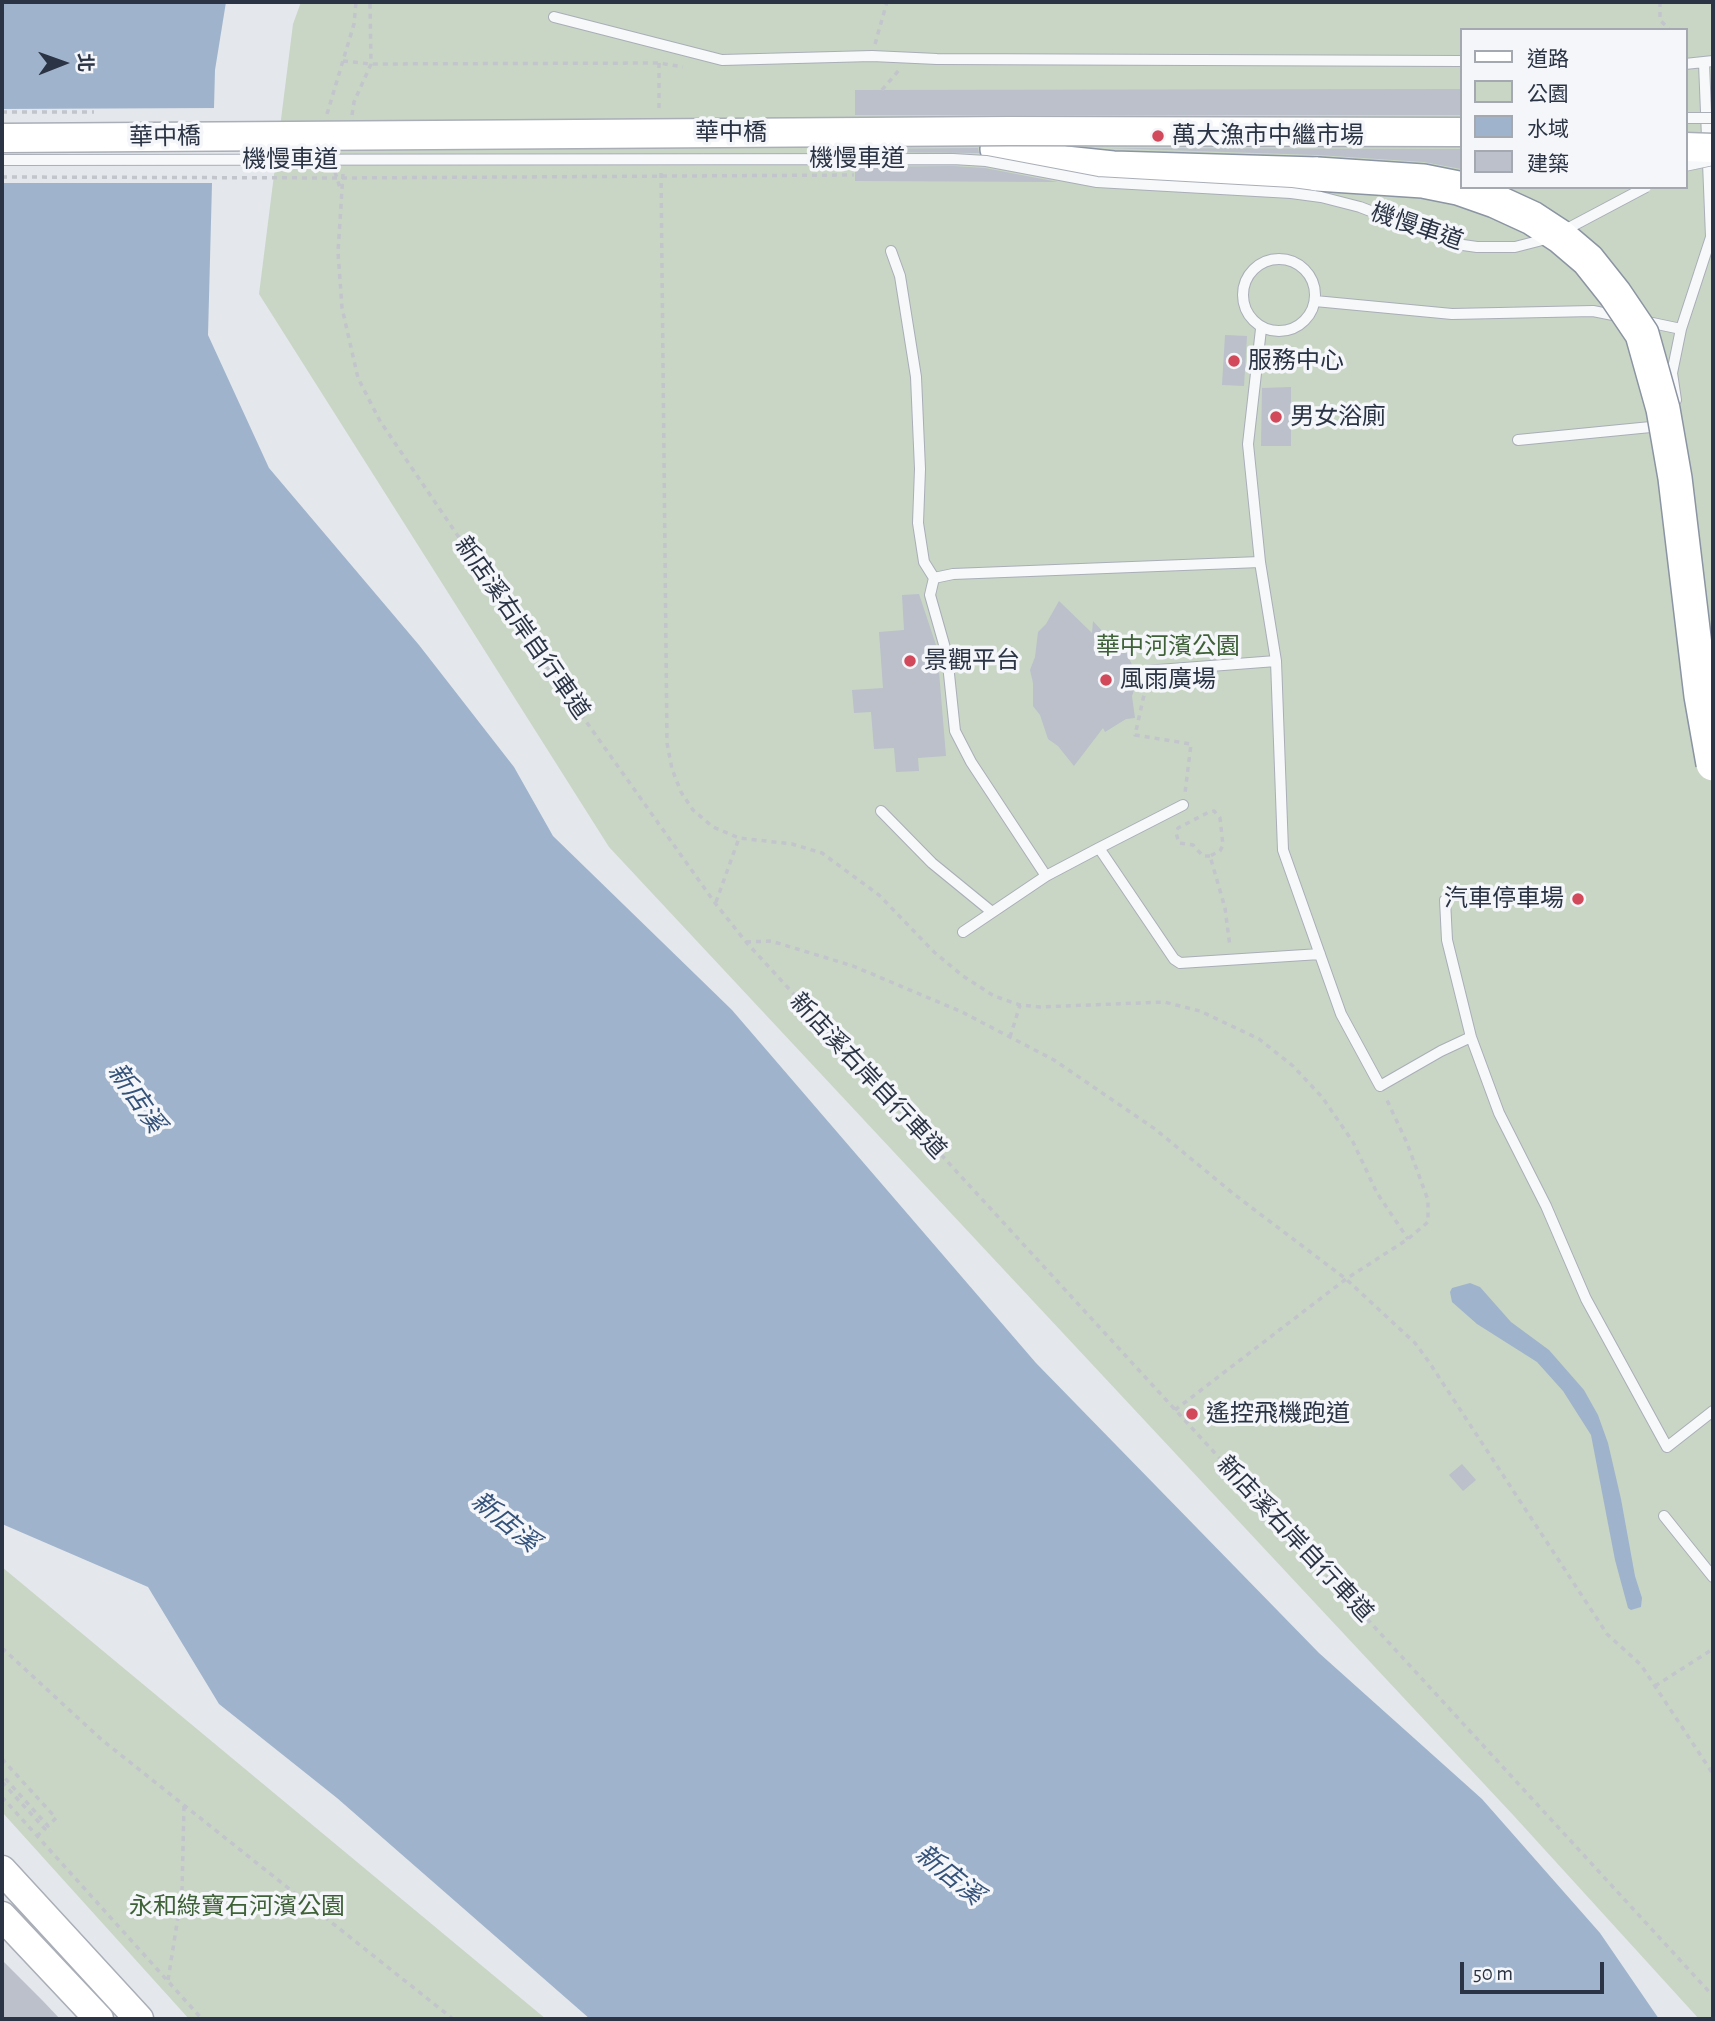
<!DOCTYPE html>
<html>
<head>
<meta charset="utf-8">
<style>
	body { margin:0 }
	#map { position:relative; width:1715px; height:2021px; overflow:hidden; background:#e4e7ec; font-family:"Alegreya Sans","Noto Sans TC",sans-serif }
	canvas { display:block }
	.frame { position:absolute; inset:0; border:4px solid #2b3445; pointer-events:none }
	.legend { position:absolute; left:1460px; top:28px; width:228px; height:161px; box-sizing:border-box; background:#f4f6f9; border:2px solid #a4a8b1; margin:0; padding:9px 12px; list-style:none; font-size:21px; color:#2b3445 }
	.legend li { display:flex; align-items:center; gap:14px; height:35px }
	.legend b { width:35px; border:2px solid #a4a8b1 }
	.north { position:absolute; left:28px; top:28px; width:70px; height:70px; -webkit-text-stroke:5px #f4f6f9; paint-order:stroke; rotate:89deg; font-size:19px; font-weight:700; line-height:28px; text-align:center; color:#2b3445 }
	.north::after { content:''; display:block; margin:auto; width:24px; height:32px; background:#2b3445; clip-path:polygon(50% 0,100% 100%,50% 72%,0 100%) }
	.scale { position:absolute; left:1460px; top:1962px; width:144px; height:32px; box-sizing:border-box; border:4px solid #2b3445; border-top:0; padding-left:9px; font-size:21px; line-height:24px; white-space:nowrap; color:#2b3445; -webkit-text-stroke:5px #f4f6f9; paint-order:stroke }
</style>
</head>
<body>
<div id="map">
<canvas width="1715" height="2021"></canvas>
<div class="frame"></div>
<ul class="legend">
<li><b style="height:9px;background:#fff"></b>道路</li>
<li><b style="height:19px;background:#c9d6c5"></b>公園</li>
<li><b style="height:19px;background:#9fb4cc"></b>水域</li>
<li><b style="height:19px;background:#bbc0ca"></b>建築</li>
</ul>
<div class="north">北</div>
<div class="scale">50 m</div>
</div>
<script>
const ctx = document.querySelector('canvas').getContext('2d');
ctx.lineJoin = 'round';
function paint(path, color) { ctx.fillStyle = color; ctx.fill(path, 'evenodd'); }
const shape = rows => new Path2D(rows.map(r => 'M' + r).join(''));
function strokePath(path, color, width, dash) { ctx.strokeStyle = color; ctx.lineWidth = width; ctx.lineCap = dash ? 'butt' : 'round'; ctx.setLineDash(dash || []); ctx.stroke(path); }
function write(font, color, halo, rows, align = 'center') {
  ctx.font = font + ' "Alegreya Sans","Noto Sans TC",sans-serif'; ctx.lineWidth = 7; ctx.setLineDash([]); ctx.textBaseline = 'middle'; ctx.strokeStyle = halo; ctx.fillStyle = color; for (const [text, x, y, turn = 0] of rows) {
    ctx.save(); ctx.translate(x, y); ctx.rotate((+turn || 0) * Math.PI / 180); ctx.textAlign = isNaN(turn) ? turn : align; if (halo) ctx.strokeText(text, 0, 0); ctx.fillText(text, 0, 0); ctx.restore();
  }
}
const green = shape([
	[301,2,1713,2,1713,2019,1699,2019,1514,1816,609,847,259,294,293,24],
	[1461,30,1685,30,1685,187,1461,187],
	[2,1567,546,2019,189,2019,2,1812]
]);
const water = shape([
	[2,2,226,2,215,70,208,335,269,468,419,645,514,767,553,836,732,1010,1036,1363,1319,1653,1482,1799,1600,1933,1659,2019,590,2019,337,1798,219,1704,148,1587,2,1524],
	[1470,1283,1480,1287,1511,1322,1549,1350,1584,1390,1598,1415,1608,1443,1621,1499,1635,1576,1642,1598,1641,1607,1631,1610,1628,1608,1615,1560,1591,1435,1563,1391,1537,1362,1477,1324,1452,1302,1450,1292,1452,1288]
]);
const pier = shape([
	[218,108,216,183,2,183,2,109]
]);
const building = shape([
	[1461,89,1461,115,855,115,855,90],
	[978,148,979,153,855,152,855,149],
	[1105,148,1461,149,1461,169,1424,162,1318,155],
	[953,166,985,168,1058,182,855,181,855,167],
	[1225,335,1247,336,1244,386,1222,385],
	[1291,387,1291,446,1261,446,1262,388],
	[919,594,937,648,946,756,918,758,919,771,896,772,894,748,874,749,871,712,854,713,852,690,883,688,879,632,904,630,902,595],
	[1059,601,1092,633,1093,621,1104,633,1115,637,1129,635,1126,651,1132,665,1142,678,1136,685,1132,696,1135,718,1126,719,1105,732,1103,728,1074,766,1058,746,1048,739,1040,715,1033,706,1033,683,1030,670,1035,657,1038,632,1046,624],
	[1462,1464,1476,1480,1463,1491,1449,1475],
	[2,1960,43,2001,60,2019,2,2019]
]);
const path = shape([
	[1660,2,1660,20,1670,30],
	[875,44,887,2],
	[343,61,371,64,659,63,683,67],
	[659,63,659,109],
	[882,90,899,70],
	[327,114,354,24,356,2],
	[352,115,354,102,371,64,370,2],
	[335,172,340,188],
	[661,173,667,743,672,769,681,792,693,810,713,827,739,838,792,844,822,853,879,895,934,952,963,976,994,996,1020,1005,1040,1007,1164,1002,1200,1011,1259,1039,1293,1066,1322,1097,1353,1142,1377,1193,1408,1239],
	[343,174,338,252,342,308,358,378,380,421,536,651,715,903,746,942,1713,1996],
	[1146,686,1135,735,1191,744,1185,793],
	[1210,856,1203,856,1193,845,1179,843,1176,833,1178,828,1209,812,1214,811,1220,818,1223,845,1220,851,1210,856,1225,908,1230,947],
	[716,902,739,838],
	[746,942,771,941,853,966,962,1012,1054,1060,1155,1129,1235,1195,1346,1279,1415,1343,1429,1362,1607,1634,1641,1665,1713,1774],
	[1010,1037,1020,1005],
	[1175,1410,1346,1279,1408,1239,1428,1222,1428,1200,1407,1143,1386,1098],
	[2,1648,102,1740,453,2019],
	[1655,1686,1713,1649],
	[2,1759,56,1818,48,1826,2,1775],
	[2,1782,45,1829,37,1836],
	[2,1797,202,2019],
	[168,1980,182,1892,184,1805]
]);
const service = shape([
	[554,17,722,60,872,56,937,59,1461,61],
	[1685,64,1713,61],
	[891,251,900,276,916,377,920,469,918,523,924,562,934,578],
	'1243 295a36 36 0 1 1 72 0a36 36 0 1 1-72 0Z',
	[1315,301,1452,314,1593,311,1618,316],
	[1643,321,1681,329],
	[1261,329,1248,444,1260,562,1276,661,1283,850,1341,1014,1380,1086,1441,1051,1471,1037],
	[1676,400,1672,373,1681,329,1711,237,1704,63],
	[1518,440,1661,426],
	[1260,562,953,574,934,578,930,595,947,655,955,731,971,762,1046,876,1099,848,1174,959,1180,963,1320,954],
	[1145,671,1276,661],
	[881,811,932,863,992,912],
	[1099,848,1183,805],
	[1445,900,1447,940,1471,1037,1499,1113,1546,1206,1586,1299,1667,1447,1713,1411],
	[963,932,1046,876],
	[1664,1516,1713,1577]
]);
const secondary = shape([
	[2,1870,139,2019],
	[2,1916,99,2019]
]);
const trunk = shape([
	[997,149,1065,163,1113,168,1317,174]
]);
const pathBridge = shape([
	[2,112,94,112],
	[2,177,340,178,854,175]
]);
const serviceBridge = shape([
	[1685,118,1713,118],
	[2,160,953,159,986,161,1097,182,1291,193,1321,197,1360,207,1456,244,1477,247,1515,247,1550,238],
	[1685,166,1713,160],
	[1563,231,1646,187]
]);
const secondaryBridge = shape([
	[2,138,1009,131,1461,132],
	[1685,147,1713,148]
]);
const trunkBridge = shape([
	[1317,174,1423,181,1458,188,1495,201,1532,218,1561,237,1588,260,1615,294,1642,334,1663,409,1675,478,1701,696,1713,764]
]);
const markers = [
	[1158,136,7,"#d1495b"],
	[1234,361,7,"#d1495b"],
	[1276,417,7,"#d1495b"],
	[910,661,7,"#d1495b"],
	[1106,680,7,"#d1495b"],
	[1578,899,7,"#d1495b"],
	[1192,1414,7,"#d1495b"]
];
const streetNames = [
	["華中橋",731,133],
	["華中橋",165,137,-1],
	["機慢車道",857,159],
	["機慢車道",290,160],
	["機慢車道",1417,227,19],
	["新店溪右岸自行車道",522,628,55],
	["新店溪右岸自行車道",868,1076,47],
	["新店溪右岸自行車道",1295,1539,47]
];
const poiNames = [
	["萬大漁市中繼市場",1172,136],
	["服務中心",1248,361],
	["男女浴廁",1290,417],
	["景觀平台",924,661],
	["風雨廣場",1120,680],
	["汽車停車場",1564,899,"right"],
	["遙控飛機跑道",1206,1414]
];
const parkNames = [
	["華中河濱公園",1168,647],
	["永和綠寶石河濱公園",237,1907]
];
const waterNames = [
	["新店溪",136,1098,55],
	["新店溪",505,1522,39],
	["新店溪",949,1875,39]
];
paint(green, '#c9d6c5');
paint(water, '#9fb4cc');
paint(pier, '#e4e7ec');
paint(building, '#bbc0ca');
strokePath(service, '#a9aeb7', 12);
strokePath(secondary, '#a9aeb7', 31);
strokePath(trunk, '#8b94a3', 36);
strokePath(path, '#c2c5cb', 3.5, [5, 5]);
strokePath(service, '#f7f8fa', 10);
strokePath(secondary, '#fff', 28);
strokePath(trunk, '#fff', 33);
strokePath(serviceBridge, '#a9aeb7', 12, []);
strokePath(secondaryBridge, '#a9aeb7', 31, []);
strokePath(trunkBridge, '#8b94a3', 36, []);
strokePath(pathBridge, '#c2c5cb', 3.5, [5, 5]);
strokePath(serviceBridge, '#f7f8fa', 10);
strokePath(secondaryBridge, '#fff', 28);
strokePath(trunkBridge, '#fff', 33);
for (const [x, y, r, color] of markers) { const dot = new Path2D(); dot.arc(x, y, r, 0, 2 * Math.PI); ctx.fillStyle = color; ctx.fill(dot); strokePath(dot, '#f4f6f9', 2.5); }
write('24px', '#2b3445', '#f4f6f9', streetNames);
write('24px', '#2b3445', '#f4f6f9', poiNames, 'left');
write('24px', '#3f6138', '#f4f6f9', parkNames);
write('italic 26px', '#34527a', '#f4f6f9', waterNames);
</script>
</body>
</html>
